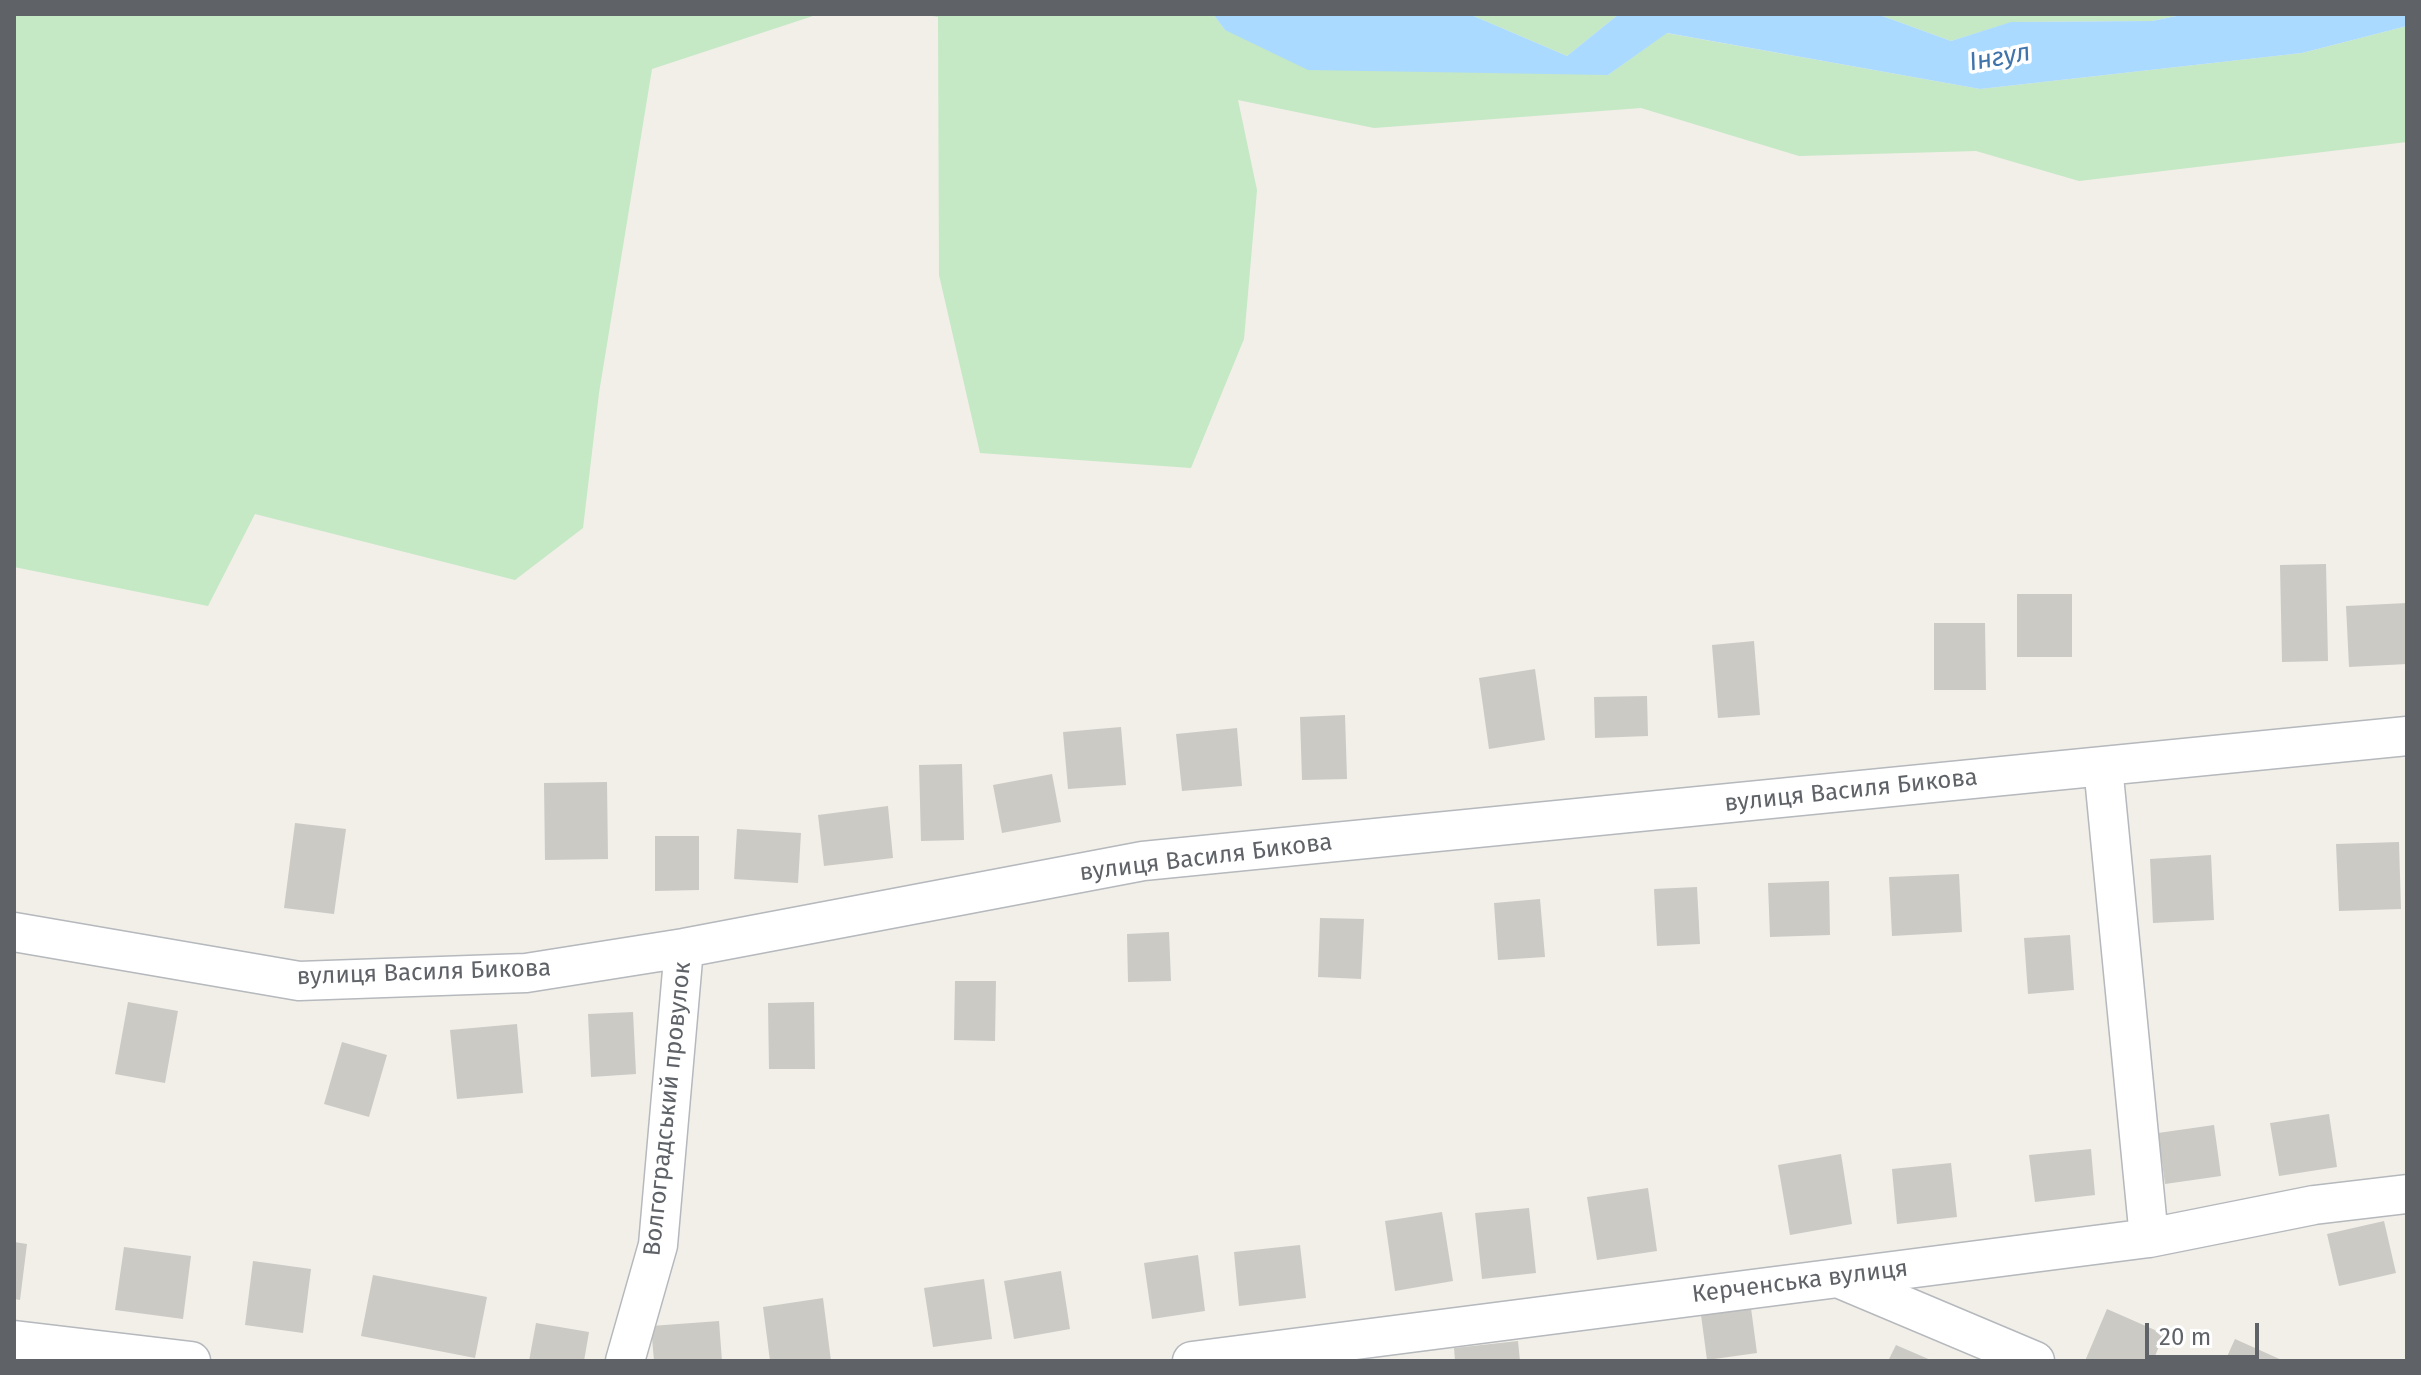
<!DOCTYPE html>
<html>
<head>
<meta charset="utf-8">
<style>
	body { margin:0 }
	#map { position:relative; width:2421px; height:1375px; overflow:hidden; background:#f1efe8; font-family:"Fira Sans",sans-serif }
	canvas { display:block }
	.frame { position:absolute; inset:0; border:16px solid #5f6368; pointer-events:none }
	.scale { position:absolute; left:2145px; top:1323px; width:114px; height:36px; box-sizing:border-box; border:4px solid #5f6368; border-top:0; padding-left:10px; font-size:24px; line-height:28px; white-space:nowrap; color:#5f6368; -webkit-text-stroke:6px #fff; paint-order:stroke }
</style>
</head>
<body>
<div id="map">
<canvas width="2421" height="1375"></canvas>
<div class="frame"></div>
<div class="scale">20 m</div>
</div>
<script>
const ctx = document.querySelector('canvas').getContext('2d');
ctx.lineJoin = 'round';
function paint(path, color) { ctx.fillStyle = color; ctx.fill(path, 'evenodd'); }
const shape = rows => new Path2D(rows.map(r => 'M' + r).join(''));
function strokePath(path, color, width, dash) { ctx.strokeStyle = color; ctx.lineWidth = width; ctx.lineCap = dash ? 'butt' : 'round'; ctx.setLineDash(dash || []); ctx.stroke(path); }
function write(font, color, halo, rows, align = 'center') {
  ctx.font = font + ' "Fira Sans",sans-serif'; ctx.lineWidth = 7; ctx.setLineDash([]); ctx.textBaseline = 'middle'; ctx.strokeStyle = halo; ctx.fillStyle = color; for (const [text, x, y, turn = 0] of rows) {
    ctx.save(); ctx.translate(x, y); ctx.rotate((+turn || 0) * Math.PI / 180); ctx.textAlign = isNaN(turn) ? turn : align; if (halo) ctx.strokeText(text, 0, 0); ctx.fillText(text, 0, 0); ctx.restore();
  }
}
const green = shape([
	[14,14,819,14,652,69,599,393,583,528,515,580,255,514,208,606,14,567],
	[921,14,1213,14,1225,30,1608,75,1666,33,1980,89,2302,53,2407,26,2407,142,2079,181,1976,151,1799,156,1641,108,1374,128,1238,100,1257,190,1244,339,1191,468,980,453,939,275,938,17],
	[1469,14,1619,14,1567,56],
	[1877,14,2186,14,2152,21,2012,22,1951,41]
]);
const water = shape([
	[1213,14,1469,14,1567,56,1619,14,1877,14,1951,41,2011,22,2152,21,2186,14,2407,14,2407,26,2302,53,1980,89,1667,33,1608,75,1308,70,1225,30]
]);
const building = shape([
	[2326,564,2328,661,2282,662,2280,565],
	[2017,594,2072,594,2072,657,2017,657],
	[2407,603,2407,664,2349,667,2346,606],
	[1934,623,1985,623,1986,690,1934,690],
	[1754,641,1760,715,1718,718,1712,645],
	[1535,669,1545,740,1489,749,1479,678],
	[1647,696,1648,736,1595,738,1594,697],
	[1345,715,1347,779,1302,780,1300,717],
	[1121,727,1126,785,1068,789,1063,732],
	[1237,728,1242,786,1182,791,1176,734],
	[962,764,964,840,921,841,919,765],
	[1052,774,1061,822,1002,833,993,785],
	[607,782,608,859,545,860,544,783],
	[888,806,893,858,824,866,818,815],
	[295,823,346,829,334,914,284,908],
	[737,829,801,833,798,883,734,879],
	[655,836,699,836,699,890,655,891],
	[2399,842,2401,909,2339,911,2336,844],
	[2211,855,2214,920,2153,923,2150,859],
	[1959,874,1962,932,1892,936,1889,877],
	[1829,881,1830,935,1770,937,1768,883],
	[1697,887,1700,944,1657,946,1654,889],
	[1540,899,1545,957,1498,960,1494,903],
	[1320,918,1364,919,1361,979,1318,977],
	[1169,932,1171,981,1128,982,1127,934],
	[2070,935,2074,990,2028,994,2024,938],
	[955,981,996,981,995,1041,954,1040],
	[128,1002,178,1011,165,1083,115,1074],
	[814,1002,815,1069,769,1069,768,1003],
	[633,1012,636,1074,591,1077,588,1014],
	[517,1024,523,1093,457,1099,450,1030],
	[342,1042,387,1055,369,1117,324,1104],
	[2329,1114,2337,1167,2279,1176,2270,1123],
	[2214,1125,2221,1176,2165,1184,2158,1133],
	[2091,1149,2095,1195,2035,1202,2029,1155],
	[1841,1154,1852,1224,1790,1235,1778,1165],
	[1951,1163,1957,1217,1897,1224,1892,1169],
	[1648,1188,1657,1251,1597,1260,1587,1197],
	[1529,1208,1536,1273,1482,1279,1475,1213],
	[1442,1212,1453,1281,1395,1291,1385,1221],
	[2384,1221,2396,1273,2339,1286,2327,1234],
	[14,1242,27,1244,20,1300,14,1299],
	[1300,1245,1306,1298,1239,1306,1234,1252],
	[124,1247,191,1256,183,1319,115,1310],
	[1198,1255,1205,1311,1152,1319,1144,1263],
	[253,1261,311,1269,303,1333,245,1325],
	[1061,1271,1070,1329,1014,1339,1004,1281],
	[373,1275,487,1297,475,1358,361,1336],
	[984,1279,992,1339,933,1347,924,1288],
	[823,1298,831,1361,770,1361,763,1307],
	[1751,1308,1757,1353,1707,1360,1701,1315],
	[2107,1309,2164,1334,2153,1361,2085,1361],
	[719,1321,722,1361,654,1361,651,1326],
	[536,1323,589,1332,584,1361,529,1361],
	[2235,1339,2284,1361,2225,1361],
	[1518,1341,1520,1361,1455,1361,1454,1348],
	[1896,1345,1933,1361,1888,1361]
]);
const minor = shape([
	[2103,766,2149,1238],
	[14,932,299,981,526,973,684,948,1143,861,2407,736],
	[1838,1278,2035,1361],
	[14,1340,191,1361],
	[625,1361,658,1245,684,948],
	[1192,1361,2149,1238,2314,1205,2407,1194]
]);
const streetNames = [
	["вулиця Василя Бикова",1851,791,-6],
	["вулиця Василя Бикова",1206,858,-7],
	["вулиця Василя Бикова",424,973,-2],
	["Волгоградський провулок",668,1109,-84],
	["Керченська вулиця",1800,1282,-7]
];
const waterNames = [
	["Інгул",2000,58,-10]
];
paint(green, '#c5e8c5');
paint(water, '#aadaff');
paint(building, '#cccac5');
strokePath(minor, '#b5b8bc', 41);
strokePath(minor, '#fff', 38);
write('24px', '#5f6368', '#fff', streetNames);
write('italic 26px', '#4174aa', '#fff', waterNames);
</script>
</body>
</html>
